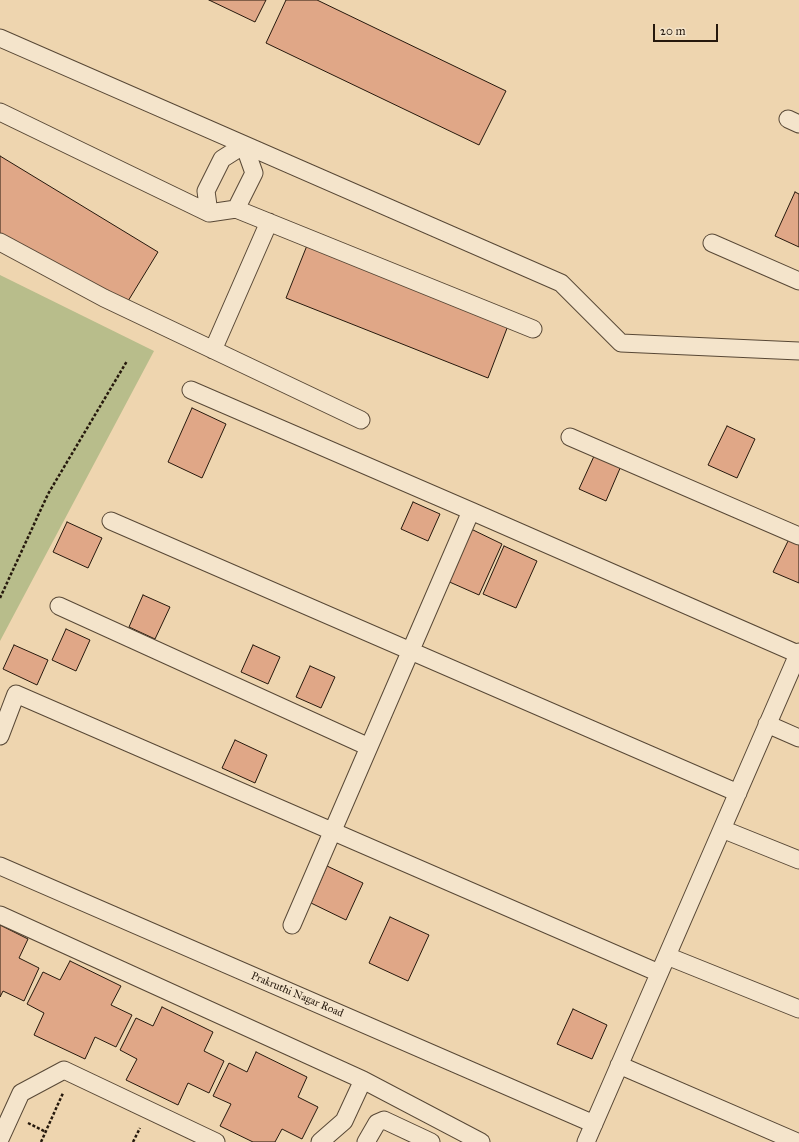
<!DOCTYPE html>
<html>
<head>
<meta charset="utf-8">
<style>
	body { margin:0 }
	#map { position:relative; width:799px; height:1142px; overflow:hidden; background:#eed5af; font-family:"IM FELL Great Primer",serif }
	canvas { display:block }
	.scale { position:absolute; left:653px; top:24px; width:65px; height:18px; box-sizing:border-box; border:2px solid #26190d; border-top:0; padding-left:5px; font-size:12px; line-height:14px; white-space:nowrap; color:#26190d; -webkit-text-stroke:3px #f4e4cb; paint-order:stroke }
</style>
</head>
<body>
<div id="map">
<canvas width="799" height="1142"></canvas>
<div class="scale">20 m</div>
</div>
<script>
const ctx = document.querySelector('canvas').getContext('2d');
ctx.lineJoin = 'round';
function paint(path, color) { ctx.fillStyle = color; ctx.fill(path, 'evenodd'); }
const shape = rows => new Path2D(rows.map(r => 'M' + r).join(''));
function strokePath(path, color, width, dash) { ctx.strokeStyle = color; ctx.lineWidth = width; ctx.lineCap = dash ? 'butt' : 'round'; ctx.setLineDash(dash || []); ctx.stroke(path); }
function write(font, color, halo, rows, align = 'center') {
  ctx.font = font + ' "IM FELL Great Primer",serif'; ctx.lineWidth = 3; ctx.setLineDash([]); ctx.textBaseline = 'middle'; ctx.strokeStyle = halo; ctx.fillStyle = color; for (const [text, x, y, turn = 0] of rows) {
    ctx.save(); ctx.translate(x, y); ctx.rotate((+turn || 0) * Math.PI / 180); ctx.textAlign = isNaN(turn) ? turn : align; if (halo) ctx.strokeText(text, 0, 0); ctx.fillText(text, 0, 0); ctx.restore();
  }
}
const green = shape([
	[0,275,154,351,0,641]
]);
const building = shape([
	[209,0,266,0,255,22,209,0],
	[286,0,317,0,506,91,479,145,266,43,286,0],
	[0,156,158,252,125,306,0,234,0,156],
	[795,192,799,194,799,247,775,236,795,192],
	[308,243,509,323,488,378,286,298,308,243],
	[192,408,226,424,202,478,168,462,192,408],
	[727,426,755,439,737,478,708,465,727,426],
	[595,454,621,466,606,501,579,489,595,454],
	[413,502,440,514,428,541,401,529,413,502],
	[67,522,102,538,88,568,53,552,67,522],
	[469,528,502,544,479,595,445,580,469,528],
	[790,537,799,541,799,583,773,572,790,537],
	[504,546,537,561,516,608,483,594,504,546],
	[143,595,170,607,155,639,129,627,143,595],
	[66,629,90,640,76,671,52,660,66,629],
	[14,645,48,660,37,685,3,669,14,645],
	[253,645,280,657,268,684,241,672,253,645],
	[310,666,335,677,321,708,296,697,310,666],
	[235,740,267,755,255,783,222,768,235,740],
	[327,866,363,883,346,920,311,903,327,866],
	[390,917,429,935,408,981,369,963,390,917],
	[0,925,28,939,19,958,39,968,24,1001,3,991,0,997,0,925],
	[70,961,121,986,111,1005,132,1015,116,1047,95,1037,85,1059,34,1035,44,1013,27,1004,43,972,60,980,70,961],
	[162,1007,213,1032,204,1051,224,1061,209,1093,188,1083,178,1105,126,1080,137,1059,120,1050,136,1018,153,1026,162,1007],
	[573,1009,607,1025,592,1059,557,1044,573,1009],
	[256,1052,307,1077,298,1097,318,1107,302,1139,282,1129,275,1142,253,1142,220,1126,231,1104,213,1096,229,1063,247,1072,256,1052]
]);
const path = shape([
	[0,598,48,494,127,361],
	[28,1123,46,1132],
	[41,1142,63,1093],
	[133,1142,140,1128]
]);
const street = shape([
	[0,38,561,283,621,343,799,351],
	[0,112,209,213,236,209,533,329],
	[788,119,799,124],
	[236,209,254,173,244,145],
	[209,213,206,191,222,159,244,145],
	[0,242,104,298,361,420],
	[712,243,799,281],
	[213,350,269,222],
	[191,390,471,511,292,925],
	[570,437,799,536],
	[471,511,798,654],
	[111,521,738,793],
	[59,606,369,747],
	[767,724,799,738],
	[0,736,16,694,659,973],
	[722,829,799,860],
	[0,866,594,1124],
	[0,915,363,1080,481,1142],
	[667,956,799,1009],
	[619,1065,797,1142],
	[0,1139,21,1093,64,1070,216,1142],
	[320,1142,344,1121,363,1080],
	[366,1142,377,1123,384,1120,431,1142],
	[586,1142,799,652]
]);
const streetNames = [
	["Prakruthi Nagar Road",297,995,23]
];
paint(green, '#b8bd8b');
paint(building, '#e0a787');
strokePath(building, '#26190d', 1);
strokePath(street, '#584836', 19);
strokePath(path, '#26190d', 2.5, [3, 2]);
strokePath(street, '#f4e4cb', 17);
write('11px', '#26190d', '#f4e4cb', streetNames);
</script>
</body>
</html>
